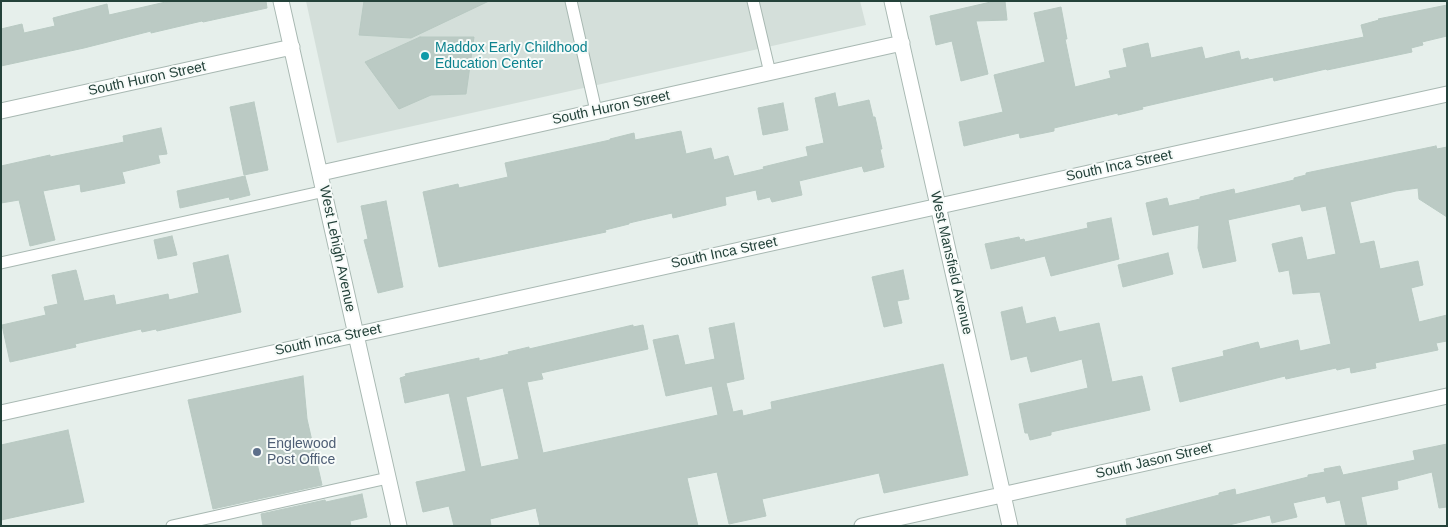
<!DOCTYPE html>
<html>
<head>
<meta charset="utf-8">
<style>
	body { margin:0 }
	#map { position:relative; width:1448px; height:527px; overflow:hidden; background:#e6efeb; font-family:Arial,sans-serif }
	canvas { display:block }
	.frame { position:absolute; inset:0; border:2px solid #24423a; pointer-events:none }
</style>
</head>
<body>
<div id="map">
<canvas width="1448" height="527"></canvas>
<div class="frame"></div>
</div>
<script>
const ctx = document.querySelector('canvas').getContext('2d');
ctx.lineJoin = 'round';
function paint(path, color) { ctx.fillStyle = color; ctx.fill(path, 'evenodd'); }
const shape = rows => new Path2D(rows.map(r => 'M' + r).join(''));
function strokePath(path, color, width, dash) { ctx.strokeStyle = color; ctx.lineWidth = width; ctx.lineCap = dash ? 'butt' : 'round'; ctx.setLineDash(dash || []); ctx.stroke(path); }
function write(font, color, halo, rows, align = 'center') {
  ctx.font = font + ' Arial,sans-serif'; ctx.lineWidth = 4; ctx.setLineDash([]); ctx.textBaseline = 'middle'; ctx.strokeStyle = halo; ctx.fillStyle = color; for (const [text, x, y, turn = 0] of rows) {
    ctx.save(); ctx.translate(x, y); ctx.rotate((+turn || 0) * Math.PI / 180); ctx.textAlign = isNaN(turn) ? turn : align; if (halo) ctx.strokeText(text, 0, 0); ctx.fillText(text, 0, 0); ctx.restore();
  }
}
const built = shape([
	[306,1,860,1,866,25,337,143]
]);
const building = shape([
	[170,1,266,1,267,8,203,22,202,21,151,33,151,31,84,48,1,66,1,29,22,24,24,33,55,26,53,18,107,4,109,15,170,1],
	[364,1,489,1,411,38,359,35,364,1],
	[995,1,1005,1,1007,20,976,21,988,74,961,81,952,41,936,45,930,16,995,1],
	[1447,5,1447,36,1422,42,1423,45,1411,48,1412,52,1327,70,1326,69,1274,81,1273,77,1142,107,1143,109,1118,115,1118,113,1054,128,1054,131,1020,138,1019,133,964,146,959,122,1003,112,994,75,1045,62,1034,13,1061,7,1067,39,1065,39,1075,87,1111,78,1109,71,1127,67,1123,49,1148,43,1151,58,1202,47,1205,59,1239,51,1241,60,1248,58,1249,60,1364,37,1361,25,1379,20,1378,19,1447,5],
	[420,37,474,37,466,94,431,95,399,109,365,62,420,37],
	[835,93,838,107,869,100,873,117,875,117,882,149,880,149,884,167,864,172,862,166,799,181,802,195,772,202,770,197,758,200,756,190,725,197,726,205,673,218,672,213,629,223,629,224,605,230,606,232,439,267,423,192,458,184,459,188,508,177,505,163,610,140,610,139,634,133,635,140,681,131,686,154,711,148,714,160,728,156,734,176,764,169,763,167,808,156,806,147,824,143,815,98,835,93],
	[254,102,268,170,244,175,230,107,254,102],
	[783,103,788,130,763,135,758,108,783,103],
	[161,128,167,154,158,155,160,163,122,172,125,183,81,192,80,184,43,191,55,240,30,246,19,200,1,203,1,166,50,155,50,157,124,142,123,136,161,128],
	[1436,146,1437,149,1447,147,1447,217,1419,199,1418,188,1396,191,1350,202,1360,244,1374,241,1380,269,1418,261,1423,285,1411,288,1419,322,1447,315,1447,341,1436,343,1438,350,1375,363,1376,368,1351,373,1350,367,1337,370,1336,368,1286,379,1285,376,1180,402,1172,368,1224,356,1223,351,1258,342,1260,349,1298,340,1300,351,1331,344,1320,292,1293,294,1289,270,1279,272,1272,244,1302,237,1307,260,1336,254,1326,206,1302,211,1300,204,1228,220,1236,261,1203,268,1198,248,1199,225,1153,235,1146,203,1167,198,1169,206,1200,199,1200,197,1234,189,1235,194,1294,180,1294,178,1306,175,1306,173,1436,146],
	[245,176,250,195,230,200,229,197,180,208,177,191,245,176],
	[386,201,403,287,378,293,364,240,368,239,361,206,386,201],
	[1111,218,1119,259,1051,276,1045,256,991,269,985,244,1019,237,1020,240,1024,239,1025,242,1088,228,1087,223,1111,218],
	[172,236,177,255,158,259,154,240,172,236],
	[1168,253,1173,274,1123,287,1118,265,1168,253],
	[228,255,241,312,157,331,156,329,142,332,141,329,75,344,76,347,10,362,2,325,46,315,44,307,58,304,52,275,76,270,84,301,114,295,116,305,168,294,169,300,199,293,193,263,228,255],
	[903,270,909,299,897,301,902,323,884,327,872,277,903,270],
	[1022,307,1026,324,1055,317,1059,332,1099,323,1112,382,1142,376,1150,410,1051,432,1051,435,1030,440,1028,433,1025,433,1019,404,1088,388,1082,359,1031,372,1027,356,1011,360,1001,312,1022,307],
	[734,323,744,379,726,383,733,412,742,410,743,416,772,409,771,402,943,364,968,475,884,493,879,473,762,499,766,516,729,524,717,472,687,478,698,526,540,526,536,508,490,519,491,526,454,526,449,506,423,512,416,482,466,471,449,393,405,403,400,378,406,376,405,374,479,358,479,361,509,354,508,352,529,347,529,349,633,325,633,327,643,325,648,349,541,373,543,379,527,382,543,453,718,415,712,386,666,396,653,340,678,335,685,365,715,359,709,328,734,323],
	[503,388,519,459,481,467,466,397,503,388],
	[303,376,307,419,322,485,213,509,188,400,303,376],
	[68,430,84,502,1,520,1,445,68,430],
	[1447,444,1447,507,1439,508,1432,472,1397,481,1398,489,1361,497,1367,526,1346,526,1340,500,1327,503,1325,496,1293,503,1297,517,1272,523,1270,515,1225,526,1127,526,1126,519,1219,495,1219,493,1235,489,1236,495,1308,477,1308,475,1325,472,1324,469,1340,466,1343,475,1415,460,1413,451,1447,444],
	[362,494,367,517,350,521,351,526,263,526,261,514,325,500,326,502,362,494]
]);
const lane = shape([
	[571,1,596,111],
	[753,1,770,73],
	[1,263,325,191],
	[172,526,388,478]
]);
const street = shape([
	[281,1,399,526],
	[892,1,1010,526],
	[1,111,292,47],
	[321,173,902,43],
	[1,413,1447,94],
	[862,526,1447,396]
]);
const markers = [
	[425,56,5,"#0f9aa8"],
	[257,452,5,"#5c6f8a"]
];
const cultureNames = [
	["Maddox Early Childhood",435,48],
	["Education Center",435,64]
];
const streetNames = [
	["South Huron Street",147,79,-12],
	["South Huron Street",611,108,-12],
	["South Inca Street",1119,166,-12],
	["West Lehigh Avenue",337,249,78],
	["South Inca Street",724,253,-12],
	["West Mansfield Avenue",951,263,77],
	["South Inca Street",328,340,-12],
	["South Jason Street",1154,461,-13]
];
const serviceNames = [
	["Englewood",267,444],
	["Post Office",267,460]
];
paint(built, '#d4dfda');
paint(building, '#bbcac4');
strokePath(building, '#b8c9c2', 1);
strokePath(lane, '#a8b8b2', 13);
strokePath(street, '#a8b8b2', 17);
strokePath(lane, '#fff', 11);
strokePath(street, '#fff', 15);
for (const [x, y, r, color] of markers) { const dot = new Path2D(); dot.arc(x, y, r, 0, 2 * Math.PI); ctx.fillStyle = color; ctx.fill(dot); strokePath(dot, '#f7fbf9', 2); }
write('14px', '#0d838f', '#f7fbf9', cultureNames, 'left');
write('14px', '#24423a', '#f7fbf9', streetNames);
write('14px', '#4e5e75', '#f7fbf9', serviceNames, 'left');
</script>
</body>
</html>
